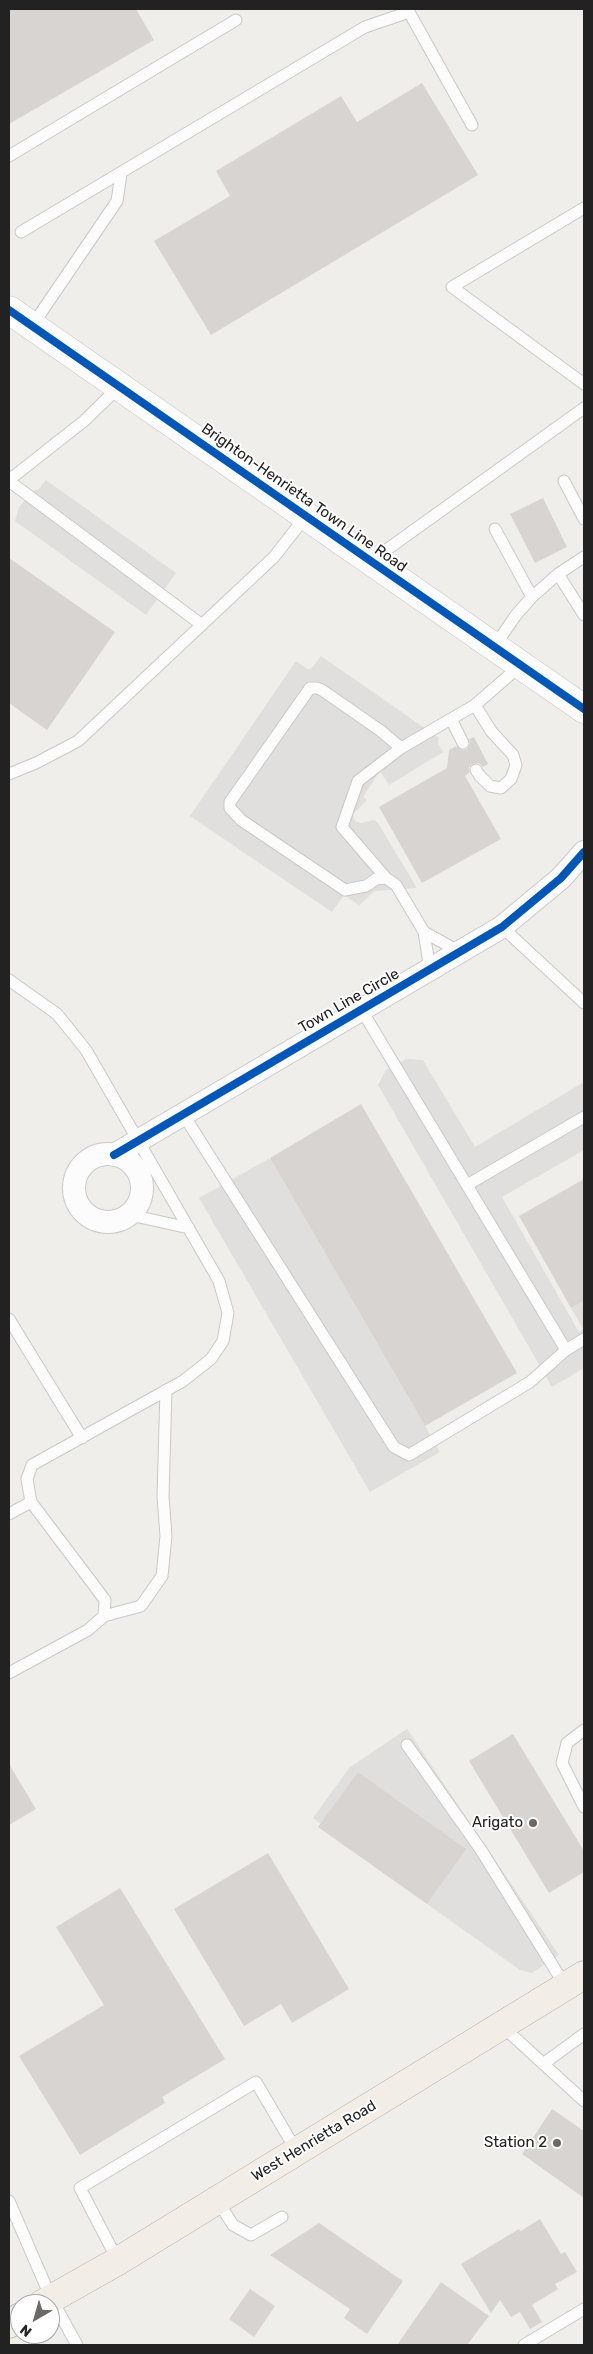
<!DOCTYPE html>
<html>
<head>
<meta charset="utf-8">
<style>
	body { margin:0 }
	#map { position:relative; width:593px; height:2354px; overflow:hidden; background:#f0eeeb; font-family:Rubik,sans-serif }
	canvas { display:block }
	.frame { position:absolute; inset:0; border:10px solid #222; pointer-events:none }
	.north { position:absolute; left:10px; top:2294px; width:50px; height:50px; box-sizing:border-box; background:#fff; border:1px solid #a7a7a7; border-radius:50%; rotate:218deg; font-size:14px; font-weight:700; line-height:20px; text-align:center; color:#222 }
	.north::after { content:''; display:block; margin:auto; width:18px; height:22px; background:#6a6968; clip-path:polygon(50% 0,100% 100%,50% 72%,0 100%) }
</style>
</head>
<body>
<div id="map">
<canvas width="593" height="2354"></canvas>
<div class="frame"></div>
<div class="north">N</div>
</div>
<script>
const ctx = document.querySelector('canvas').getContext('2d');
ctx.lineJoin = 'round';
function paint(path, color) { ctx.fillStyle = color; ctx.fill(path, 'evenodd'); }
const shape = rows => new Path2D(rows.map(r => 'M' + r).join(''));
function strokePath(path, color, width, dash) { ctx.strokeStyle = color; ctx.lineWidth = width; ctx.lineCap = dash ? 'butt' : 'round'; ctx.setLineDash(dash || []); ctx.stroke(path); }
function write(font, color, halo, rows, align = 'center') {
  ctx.font = font + ' Rubik,sans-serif'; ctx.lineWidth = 4; ctx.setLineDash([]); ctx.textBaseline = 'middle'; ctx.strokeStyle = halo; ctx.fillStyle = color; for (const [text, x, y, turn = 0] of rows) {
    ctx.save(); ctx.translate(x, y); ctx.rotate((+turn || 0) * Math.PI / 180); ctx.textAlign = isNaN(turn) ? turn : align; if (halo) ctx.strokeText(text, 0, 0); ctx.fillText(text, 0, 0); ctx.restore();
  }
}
const parking = shape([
	[46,480,176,573,146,615,15,521,19,507,33,491,39,489],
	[321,656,439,738,438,743,443,752,389,785,380,771,363,797,367,800,353,814,355,821,361,823,374,820,378,823,417,888,375,891,359,905,344,895,332,912,190,816,296,661,307,669,312,668],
	[406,1059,423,1060,475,1147,584,1082,584,1150,502,1197,579,1332,583,1329,571,1308,584,1301,584,1368,552,1387,378,1085,386,1070],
	[270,1158,440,1452,370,1492,199,1198],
	[407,1729,559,1955,532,1973,520,1970,427,1904,465,1849,358,1772,321,1824,313,1818,349,1768]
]);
const building = shape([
	[9,9,136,9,154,40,9,124],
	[422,83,478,175,211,335,154,241,230,196,216,171,341,96,357,122],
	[543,498,567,547,535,563,510,514],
	[9,558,115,632,47,730,9,703],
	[474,737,488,764,483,767,479,763,472,764,469,767,469,773,465,776,501,839,422,883,379,807,447,768,449,750,456,746,462,750,467,749,470,744,469,739],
	[361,1104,517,1373,425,1426,270,1158],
	[584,1179,584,1301,571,1308,519,1216],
	[513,1734,584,1851,584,1872,549,1893,469,1761],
	[9,1764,36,1809,9,1825],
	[358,1772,466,1849,427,1904,318,1827],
	[268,1853,349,1989,292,2023,281,2004,244,2026,174,1909],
	[120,1888,225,2059,162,2097,165,2103,80,2155,19,2056,104,2005,56,1927],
	[552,2109,584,2131,584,2198,522,2154],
	[540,2219,561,2254,565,2252,577,2272,555,2284,558,2289,532,2305,542,2322,530,2329,520,2312,511,2317,500,2300,491,2313,461,2264,519,2229,521,2231],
	[319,2223,403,2281,367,2334,344,2318,350,2309,270,2255],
	[441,2282,489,2316,467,2345,397,2345],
	[250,2289,275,2306,254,2337,229,2319]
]);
const service = shape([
	[9,156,236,20],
	[584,208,452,287,584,384],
	[21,232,365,27,409,12,472,125],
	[32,326,117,201,121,174],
	[9,480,84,421,119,387],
	[9,481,202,625],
	[564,481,584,519],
	[495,529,532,597],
	[371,561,584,408],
	[558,574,584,615],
	[494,647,516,615,532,597,558,574,584,557],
	[475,705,491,731,513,755,516,765,511,779,501,788,490,786,480,776,476,770],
	[451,719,463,743],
	[9,774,36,763,78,741,274,557,306,516],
	[386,878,342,827,358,781,401,748],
	[502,927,584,1003],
	[424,932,460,952],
	[430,970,424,932,396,885,386,878,376,879,366,886,345,890,241,820,230,808,230,802,310,688,317,688,322,690,381,731,401,748,475,705,521,665],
	[9,980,57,1014,86,1050,219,1281,228,1313,223,1341,211,1359,183,1381,32,1465,27,1479,31,1502,105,1600,104,1616,88,1630,9,1673],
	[361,1009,566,1350],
	[183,1114,394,1447,409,1455,530,1382,566,1350,584,1339],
	[467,1185,584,1117],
	[130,1215,189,1228],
	[9,1319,82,1438],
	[9,1514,31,1502],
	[104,1616,141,1606,162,1576,166,1536,163,1496,166,1390],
	[584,1730,567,1743,562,1763,584,1807],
	[407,1745,481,1850,566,1987],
	[502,2026,584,2101],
	[543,2064,584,2034],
	[217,2200,233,2225,251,2235,282,2217],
	[9,2201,51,2298,77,2345],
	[118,2261,80,2188,256,2082,297,2152],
	[524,2345,584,2309]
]);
const minor = shape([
	'74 1188a34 34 0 1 1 68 0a34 34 0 1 1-68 0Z',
	[114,1155,502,927,561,878,584,852]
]);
const tertiary = shape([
	[9,310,584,709]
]);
const primary = shape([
	[42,2304,118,2261,584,1975],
	[9,2324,20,2317]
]);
const cycleway = shape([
	[9,310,584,709],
	[114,1155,502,927,561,878,584,852]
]);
const markers = [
	[533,1823,5,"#6a6968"],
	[557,2143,5,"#6a6968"]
];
const streetNames = [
	["Brighton-Henrietta Town Line Road",304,498,35],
	["Town Line Circle",349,1001,-30],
	["West Henrietta Road",314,2141,-31]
];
const poiNames = [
	["Arigato",523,1823],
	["Station 2",547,2143]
];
paint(parking, '#e0dfde');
paint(building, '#d7d4d2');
strokePath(service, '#c9c8c7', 13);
strokePath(minor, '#c9c8c7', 24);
strokePath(tertiary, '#c9c8c7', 29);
strokePath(primary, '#a79c86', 29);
strokePath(service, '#fdfcfc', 11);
strokePath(minor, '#fdfcfc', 22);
strokePath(tertiary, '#fdfcfc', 28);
strokePath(primary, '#f3ede7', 28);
strokePath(cycleway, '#0057b8', 8);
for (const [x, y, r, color] of markers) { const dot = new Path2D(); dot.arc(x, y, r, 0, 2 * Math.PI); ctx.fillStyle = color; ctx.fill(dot); strokePath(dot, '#fff', 2); }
write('15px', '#222', '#fff', streetNames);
write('15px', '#222', '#fff', poiNames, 'right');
</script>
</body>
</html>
